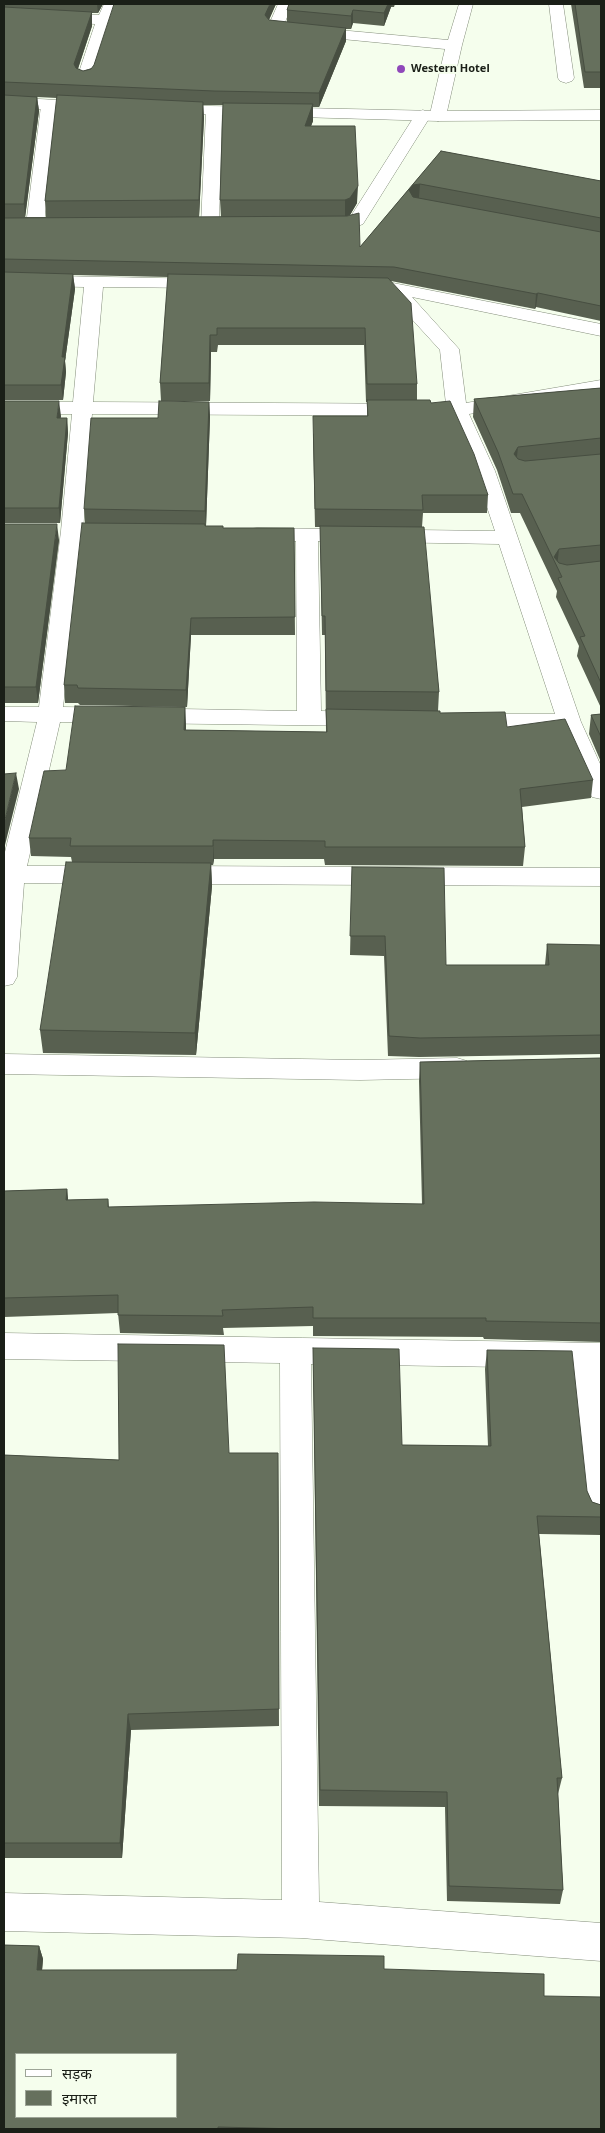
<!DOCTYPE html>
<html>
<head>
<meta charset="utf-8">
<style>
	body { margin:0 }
	#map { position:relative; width:605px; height:2133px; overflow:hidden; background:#f5feed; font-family:"Noto Sans","Noto Sans Devanagari",sans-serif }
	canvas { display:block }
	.frame { position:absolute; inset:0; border:5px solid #1a1f17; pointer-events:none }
	.legend { position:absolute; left:15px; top:2053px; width:162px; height:65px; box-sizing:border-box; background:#f5feed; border:1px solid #9da597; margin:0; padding:6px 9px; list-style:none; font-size:15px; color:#1a1f17 }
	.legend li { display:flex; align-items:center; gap:10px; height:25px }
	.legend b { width:25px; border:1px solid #9da597 }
</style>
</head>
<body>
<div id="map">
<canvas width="605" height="2133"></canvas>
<div class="frame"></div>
<ul class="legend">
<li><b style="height:6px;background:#fff"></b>सड़क</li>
<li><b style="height:14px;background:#66705d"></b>इमारत</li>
</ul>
</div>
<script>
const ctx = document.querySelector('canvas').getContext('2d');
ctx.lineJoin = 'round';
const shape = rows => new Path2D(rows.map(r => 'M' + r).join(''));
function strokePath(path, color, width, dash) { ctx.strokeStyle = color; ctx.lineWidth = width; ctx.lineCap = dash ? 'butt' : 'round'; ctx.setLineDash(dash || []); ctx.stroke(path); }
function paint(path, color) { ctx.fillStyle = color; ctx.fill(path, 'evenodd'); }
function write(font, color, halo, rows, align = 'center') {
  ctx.font = font + ' "Noto Sans",sans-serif'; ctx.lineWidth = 4; ctx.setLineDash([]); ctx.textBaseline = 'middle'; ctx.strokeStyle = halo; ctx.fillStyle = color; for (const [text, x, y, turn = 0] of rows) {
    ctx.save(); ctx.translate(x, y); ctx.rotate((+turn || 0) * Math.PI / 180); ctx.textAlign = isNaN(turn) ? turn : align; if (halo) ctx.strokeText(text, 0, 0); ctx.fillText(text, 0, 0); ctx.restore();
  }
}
const street = shape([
	[104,4,118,4,93,78,91,81,85,83,79,81,77,78,95,24,4,18,4,9,99,15,104,4],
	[278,4,292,4,284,25,448,40,459,4,473,4,462,45,446,116,444,119,438,121,432,119,430,117,363,224,353,228,325,230,319,229,316,225,319,221,351,216,417,112,423,110,430,114,445,49,270,32,267,29,278,4],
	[549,4,563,4,574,78,572,81,566,83,560,81,558,78,549,4],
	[49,101,55,103,57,106,44,225,41,229,35,230,29,229,26,225,41,106,43,103,49,101],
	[214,107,220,109,222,112,219,225,216,229,210,230,204,229,201,225,206,112,208,109,214,107],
	[4,275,210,279,213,283,210,287,204,288,103,287,93,402,446,404,440,350,388,293,356,291,353,287,356,283,362,282,393,283,601,324,601,336,412,297,459,349,466,403,601,380,601,392,469,414,495,471,581,722,601,766,601,799,592,797,589,791,561,729,468,728,460,726,456,721,460,716,468,714,555,714,499,544,318,541,321,711,362,712,370,714,374,719,370,724,362,726,60,722,27,866,102,866,111,869,115,875,111,881,102,884,24,883,17,977,13,984,4,986,4,856,37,722,4,721,4,707,39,707,61,531,72,414,4,414,4,402,73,402,84,287,4,285,4,275],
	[92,414,450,416,475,471,495,531,257,528,249,529,246,534,249,539,257,540,296,541,297,711,63,707,83,531,92,414],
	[173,866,601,868,601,886,173,884,164,881,160,875,164,869,173,866],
	[4,1054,360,1060,457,1058,467,1061,471,1068,467,1075,457,1078,360,1080,4,1074,4,1054],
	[4,1333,601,1343,601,1522,589,1518,585,1508,571,1368,311,1364,319,1902,601,1923,601,1961,301,1938,4,1931,4,1893,282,1900,280,1363,4,1359,4,1333]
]);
const secondary = shape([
	[4,97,92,102,98,104,100,107,98,110,92,112,4,107,4,97],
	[165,105,438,111,601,110,601,120,438,121,159,113,157,110,159,107,165,105]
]);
const wall = shape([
	[4,4,103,4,98,13,92,13,92,26,78,69,83,71,276,4,269,20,287,22,287,10,289,4,395,4,394,7,391,7,384,26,353,23,351,29,346,29,346,41,319,107,313,107,313,121,311,126,357,203,350,215,346,216,360,247,441,151,601,181,601,321,536,307,535,309,391,281,417,384,417,400,431,403,488,495,487,513,423,513,422,527,439,692,438,711,440,713,507,727,593,780,591,798,522,807,525,847,523,866,325,865,324,859,214,859,213,865,211,865,212,886,196,1055,43,1053,40,1030,72,862,71,857,31,856,29,838,66,770,185,707,186,730,326,732,325,635,322,635,320,527,315,527,313,434,367,416,367,402,366,402,364,345,218,345,217,352,211,352,210,401,161,401,160,383,168,277,73,275,75,289,65,361,66,372,63,400,4,400],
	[37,97,57,98,45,201,46,217,25,217,39,111],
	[203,105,223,105,220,200,221,217,199,217,204,118],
	[571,4,601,4,601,88,584,88],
	[601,388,601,708,577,656,579,646,556,597,557,591,520,513,511,513,497,470,473,417,474,399],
	[4,401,61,416,60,418,67,418,68,433,60,523,4,523],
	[209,402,210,417,206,526,205,526,223,528,294,528,295,635,191,635,187,707,80,705,78,703,65,703,64,685,85,523,84,509,158,418],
	[4,524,59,540,38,703,4,703],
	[601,714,601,762,589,734,591,715],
	[352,867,446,965,545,965,547,944,601,945,601,1054,419,1057,388,1056,384,956,350,955],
	[601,1058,601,1342,484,1339,483,1337,313,1336,313,1326,223,1328,224,1335,120,1333,118,1313,4,1317,4,1191,67,1189,68,1200,108,1199,109,1207,422,1204,419,1081,420,1062],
	[313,1348,402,1445,488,1446,485,1369,487,1350,587,1491,592,1502,601,1505,601,1535,539,1534,562,1778,558,1794,563,1890,560,1904,447,1901,445,1807,319,1806],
	[229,1453,278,1453,279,1726,131,1730,122,1858,4,1858,4,1455,119,1460],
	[4,1945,39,1946,43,1959,42,1970,384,1969,544,1996,601,2129,4,2129]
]);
const shadedWall = shape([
	[97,4,103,4,98,13],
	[270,4,276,4,265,28,265,15],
	[388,4,392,4,391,7,384,26,384,13],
	[353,10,353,23,351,29,351,16],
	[92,12,92,26,75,77,74,64],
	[346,28,346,41,319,107,319,93],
	[37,97,39,111,25,218,24,204],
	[203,102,204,118,199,217,199,200],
	[313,104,313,121,305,142,305,126],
	[420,184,419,198,413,199,409,190,413,185],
	[358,186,357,203,350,215,345,217,345,200],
	[73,274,75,289,65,361,66,372,63,400,61,385,62,357],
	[538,293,536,307,535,309,536,294],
	[210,335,211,352,210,401,209,383],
	[59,401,61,416,59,433,57,418],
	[209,402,210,417,206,526,205,511],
	[67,418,68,433,60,523,59,508],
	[518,447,516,466,514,454],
	[57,524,59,540,38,703,36,687],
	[559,549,557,567,554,557],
	[191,618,191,635,187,707,186,690],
	[185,707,186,726,185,749,184,730],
	[16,773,19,789,4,849,4,824],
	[213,840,214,859,213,865],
	[211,863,212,886,196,1055,195,1033],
	[67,1189,69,1208,66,1200],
	[128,1714,131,1730,122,1858,120,1843],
	[39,1946,43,1959,41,1983,37,1970]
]);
const building = shape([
	[114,4,270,4,265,15,269,20,346,28,319,93,214,91,4,82,4,7,92,12,74,64,76,68,83,71,91,69,94,65,114,4],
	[289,4,388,4,384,13,353,10,351,16,287,10,289,4],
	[575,4,601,4,601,72,585,72,575,4],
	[4,95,37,97,24,204,4,204,4,95],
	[57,95,203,102,199,200,45,201,57,95],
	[223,103,313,104,305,126,355,126,358,186,350,198,345,200,220,200,223,103],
	[441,151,601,181,601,218,420,184,413,185,409,190,413,197,601,232,601,306,538,293,536,294,394,267,4,259,4,218,347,216,359,213,360,247,441,151],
	[4,272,73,274,62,357,65,357,61,385,4,385,4,272],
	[168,274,388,278,411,303,417,384,367,384,365,328,217,328,217,335,210,335,209,383,160,383,168,274],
	[601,388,601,438,518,447,514,454,518,459,525,461,601,454,601,545,559,549,554,557,559,563,567,565,601,561,601,683,580,637,585,636,558,578,562,577,522,494,513,494,498,452,474,399,601,388],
	[367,400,430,400,431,403,450,401,474,454,488,495,422,495,423,510,315,509,313,416,368,416,367,400],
	[4,401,59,401,57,418,67,418,59,508,4,508,4,401],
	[159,401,209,402,205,511,84,509,91,418,158,418,159,401],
	[82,523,205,524,205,526,223,526,223,528,294,528,295,617,191,618,186,690,78,688,77,685,64,685,82,523],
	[4,524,57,524,36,687,4,687,4,524],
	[320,526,424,527,439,692,326,691,325,616,322,616,320,526],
	[75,706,185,707,184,730,327,732,326,709,440,711,440,713,505,712,507,727,565,719,593,780,520,789,525,847,325,847,325,841,213,840,213,846,70,846,71,838,29,838,44,771,66,770,75,706],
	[601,714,601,737,591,715,601,714],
	[16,773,4,824,4,774,16,773],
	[66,862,211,863,195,1033,40,1030,66,862],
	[352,867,444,868,446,965,549,965,547,944,601,945,601,1035,420,1038,389,1036,385,936,350,936,352,867],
	[601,1058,601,1323,486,1321,486,1318,313,1318,313,1307,222,1310,223,1316,118,1315,118,1295,4,1298,4,1191,67,1189,66,1200,108,1199,108,1207,314,1202,424,1204,420,1062,601,1058],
	[118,1344,224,1345,229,1453,278,1453,279,1709,128,1714,120,1843,4,1843,4,1455,119,1460,118,1344],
	[313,1348,399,1349,402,1445,491,1446,487,1350,572,1351,587,1491,592,1502,601,1505,601,1517,537,1516,562,1778,557,1778,563,1890,449,1886,447,1792,320,1790,313,1348],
	[4,1945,39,1946,37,1970,237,1970,238,1954,384,1956,384,1969,544,1974,544,1996,601,1997,601,2129,298,2129,218,2127,218,2129,4,2129,4,1945],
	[16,2054,176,2054,176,2117,16,2117,16,2054]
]);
const markers = [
	[401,69,5,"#8f48ba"]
];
const farPoinames = [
	["Western Hotel",411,69]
];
strokePath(street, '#838d7a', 1);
strokePath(secondary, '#838d7a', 1);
paint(street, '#fff');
paint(secondary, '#fff');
paint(wall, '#586050');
paint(shadedWall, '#474e41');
paint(building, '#66705d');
strokePath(building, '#474e41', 1);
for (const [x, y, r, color] of markers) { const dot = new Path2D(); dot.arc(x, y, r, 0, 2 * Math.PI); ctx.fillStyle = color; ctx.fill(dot); strokePath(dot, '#f5feed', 2); }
write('bold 11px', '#1a1f17', '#f5feed', farPoinames, 'left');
</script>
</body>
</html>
